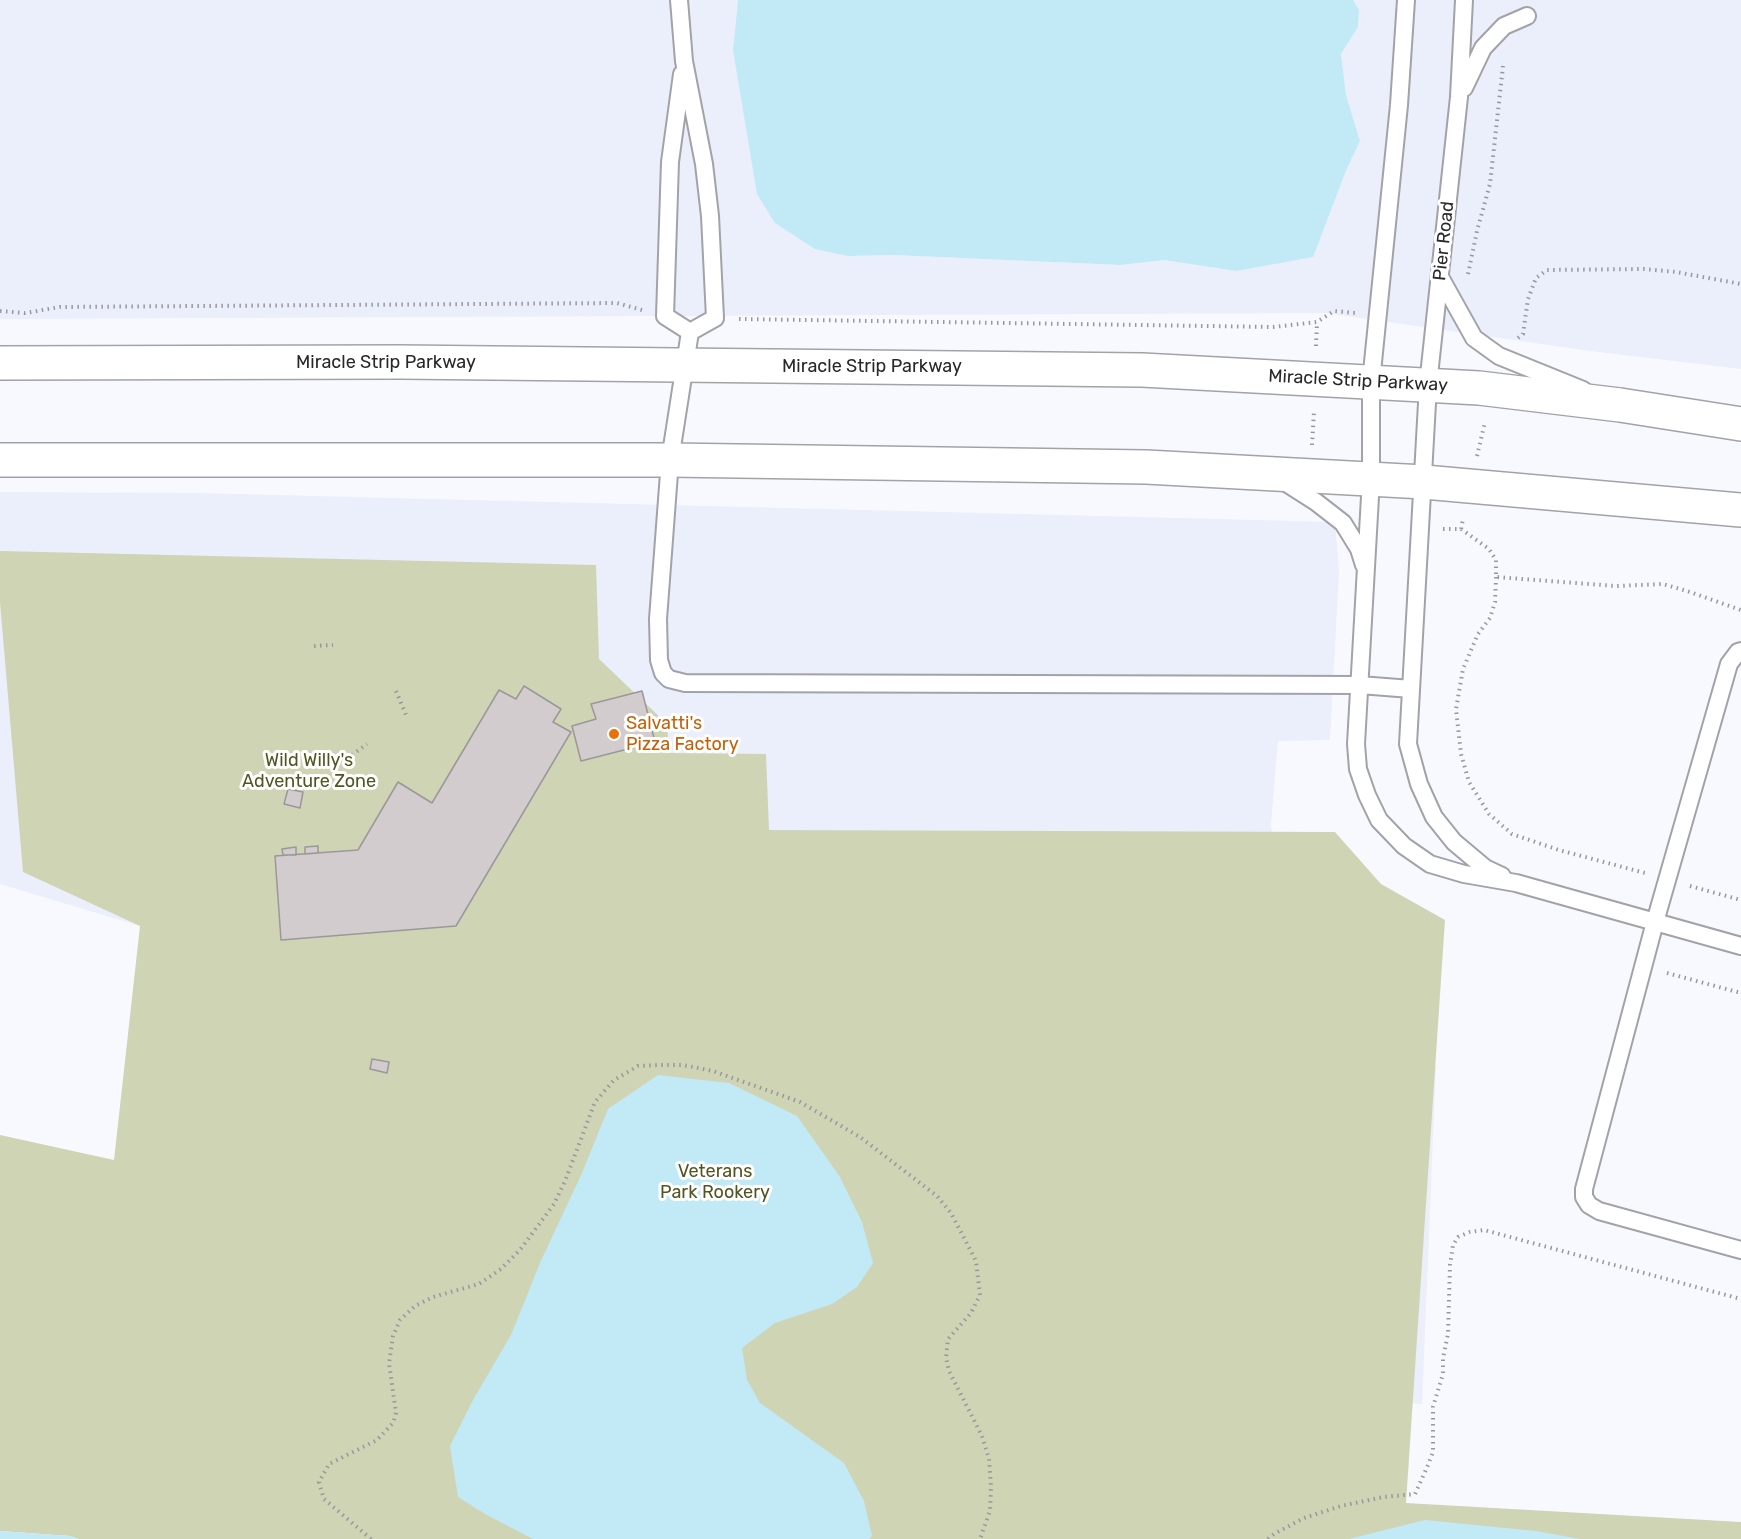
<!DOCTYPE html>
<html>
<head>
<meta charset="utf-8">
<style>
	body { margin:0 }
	canvas { display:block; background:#f8f9ff }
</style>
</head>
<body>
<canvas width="1741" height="1539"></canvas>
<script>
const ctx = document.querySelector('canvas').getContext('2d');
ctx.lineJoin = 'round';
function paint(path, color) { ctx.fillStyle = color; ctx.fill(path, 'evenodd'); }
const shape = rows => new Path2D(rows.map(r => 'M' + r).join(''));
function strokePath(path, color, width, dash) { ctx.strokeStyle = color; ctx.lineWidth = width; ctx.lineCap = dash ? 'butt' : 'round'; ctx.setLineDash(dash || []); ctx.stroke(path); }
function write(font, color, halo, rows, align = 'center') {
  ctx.font = font + ' Rubik,sans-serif'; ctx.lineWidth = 6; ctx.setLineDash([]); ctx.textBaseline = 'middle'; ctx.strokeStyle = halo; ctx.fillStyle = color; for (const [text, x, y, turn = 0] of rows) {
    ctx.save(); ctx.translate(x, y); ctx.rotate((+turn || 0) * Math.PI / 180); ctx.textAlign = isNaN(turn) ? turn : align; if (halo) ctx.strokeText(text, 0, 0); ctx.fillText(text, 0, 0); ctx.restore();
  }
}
const built = shape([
	[0,0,738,0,733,50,848,256,893,255,1121,265,1164,260,1236,271,1345,173,1360,141,1346,95,1341,54,1358,27,1359,10,1353,0,1741,0,1741,369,1590,351,1325,313,0,319],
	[0,492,197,493,1335,522,1339,571,1330,740,1278,741,1271,824,1276,864,1308,1046,1436,1066,1422,1404,1011,1369,140,926,0,884]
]);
const green = shape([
	[0,551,596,565,599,659,667,724,669,753,766,754,769,830,1335,832,1381,884,1445,920,1406,1503,1741,1522,1741,1539,79,1539,70,1536,0,1531,0,1135,114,1160,140,926,23,872,0,602]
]);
const water = shape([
	[738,0,1353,0,1359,10,1358,27,1341,54,1346,95,1360,141,1345,173,1313,257,1236,271,1164,260,1121,265,893,255,848,256,815,249,775,223,757,194,733,50],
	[658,1075,729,1083,797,1116,840,1177,862,1222,873,1263,857,1287,832,1304,775,1323,742,1348,747,1380,760,1403,844,1463,864,1501,872,1536,869,1539,533,1539,485,1514,458,1497,450,1446,473,1400,511,1335,540,1263,582,1173,608,1109],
	[1425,1520,1536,1531,1580,1539,1349,1539],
	[0,1531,70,1536,79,1539,0,1539]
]);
const building = shape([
	[524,686,561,709,553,722,571,732,456,926,281,940,275,856,358,850,398,782,432,803,499,690,516,699,524,686],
	[642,691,655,742,581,761,572,726,596,719,591,704,642,691],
	[288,789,303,792,300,808,284,804,288,789],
	[318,846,318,853,305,854,305,847,318,846],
	[296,847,296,855,283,855,282,849,296,847],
	[372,1059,389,1062,387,1073,370,1069,372,1059]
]);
const path = shape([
	[1468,274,1477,231,1490,184,1503,66],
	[0,311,25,313,60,307,617,303,642,310],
	[739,319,1273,327,1317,322,1334,311,1355,313],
	[1518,338,1523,334,1528,299,1536,278,1547,270,1644,269,1676,272,1741,284],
	[1316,346,1317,322],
	[1312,445,1314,411],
	[1477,456,1485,422],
	[1443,529,1461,529,1463,519],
	[1461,529,1489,549,1496,560,1496,577,1616,586,1663,584,1690,592,1741,610],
	[1496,577,1495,602,1490,618,1478,634,1463,669,1456,709,1461,754,1469,782,1489,814,1512,834,1559,850,1645,873],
	[314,646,333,645],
	[396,691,406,715],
	[352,755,367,744],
	[1690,886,1741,900],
	[1667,973,1741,993],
	[371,1539,324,1499,319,1482,329,1464,377,1440,393,1423,396,1413,389,1363,393,1336,400,1320,415,1306,433,1297,479,1284,501,1269,520,1250,554,1204,565,1181,595,1102,614,1080,638,1066,659,1065,683,1065,713,1071,800,1102,860,1137,937,1196,951,1213,976,1261,980,1295,971,1313,948,1339,946,1358,949,1371,982,1436,989,1459,991,1487,990,1511,980,1539],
	[1268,1539,1274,1534,1304,1518,1341,1506,1383,1497,1415,1494,1428,1465,1433,1452,1433,1407,1443,1374,1443,1358,1448,1334,1450,1265,1453,1245,1458,1237,1470,1232,1484,1230,1741,1299]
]);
const service = shape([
	[679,0,684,61,704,164,710,216,715,318,690,332],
	[1406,0,1399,105,1371,382,1371,479,1356,744,1358,769,1367,795,1379,820,1404,846,1430,864,1464,874,1516,883,1741,946],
	[1464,0,1459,97,1428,385,1408,744,1419,784,1434,817,1454,842,1485,868,1502,876],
	[682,74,670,162,665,316,690,332],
	[1464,88,1483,48,1504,26,1527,16],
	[1440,277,1474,338,1499,356,1583,390],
	[690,332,670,460,658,619,659,660,663,673,669,679,685,683,1360,685,1411,689],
	[1280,479,1316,502,1343,523,1359,549,1364,565],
	[1741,651,1738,652,1729,664,1655,922,1584,1189,1584,1197,1589,1205,1599,1211,1741,1250]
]);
const trunk = shape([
	[0,363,400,362,1142,370,1479,388,1620,405,1741,424],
	[0,460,670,460,1146,467,1424,482,1741,510]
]);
const markers = [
	[614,734,6,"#e8710a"]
];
const streetNames = [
	["Pier Road",1444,241,-84],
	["Miracle Strip Parkway",386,363],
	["Miracle Strip Parkway",872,367],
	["Miracle Strip Parkway",1358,381,3]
];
const foodNames = [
	["Salvatti's",626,724],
	["Pizza Factory",626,745]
];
const parkNames = [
	["Wild Willy's",309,761],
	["Adventure Zone",309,782],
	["Veterans",715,1172],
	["Park Rookery",715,1193]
];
paint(built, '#ebeefb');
paint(green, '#cfd4b5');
paint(water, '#c2e9f6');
paint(building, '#d2ccce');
strokePath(building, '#9c9799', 1.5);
strokePath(service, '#a2a3a8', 20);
strokePath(trunk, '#a2a3a8', 36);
strokePath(path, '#97989c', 4, [1.5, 4.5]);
strokePath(service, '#fff', 16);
strokePath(trunk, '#fff', 33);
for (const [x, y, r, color] of markers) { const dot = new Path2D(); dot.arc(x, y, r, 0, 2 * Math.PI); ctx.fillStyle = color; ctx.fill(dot); strokePath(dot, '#fff', 2); }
write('18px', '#27282a', '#fff', streetNames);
write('18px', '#c56008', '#fff', foodNames, 'left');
write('18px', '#515521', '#fff', parkNames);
</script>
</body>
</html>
